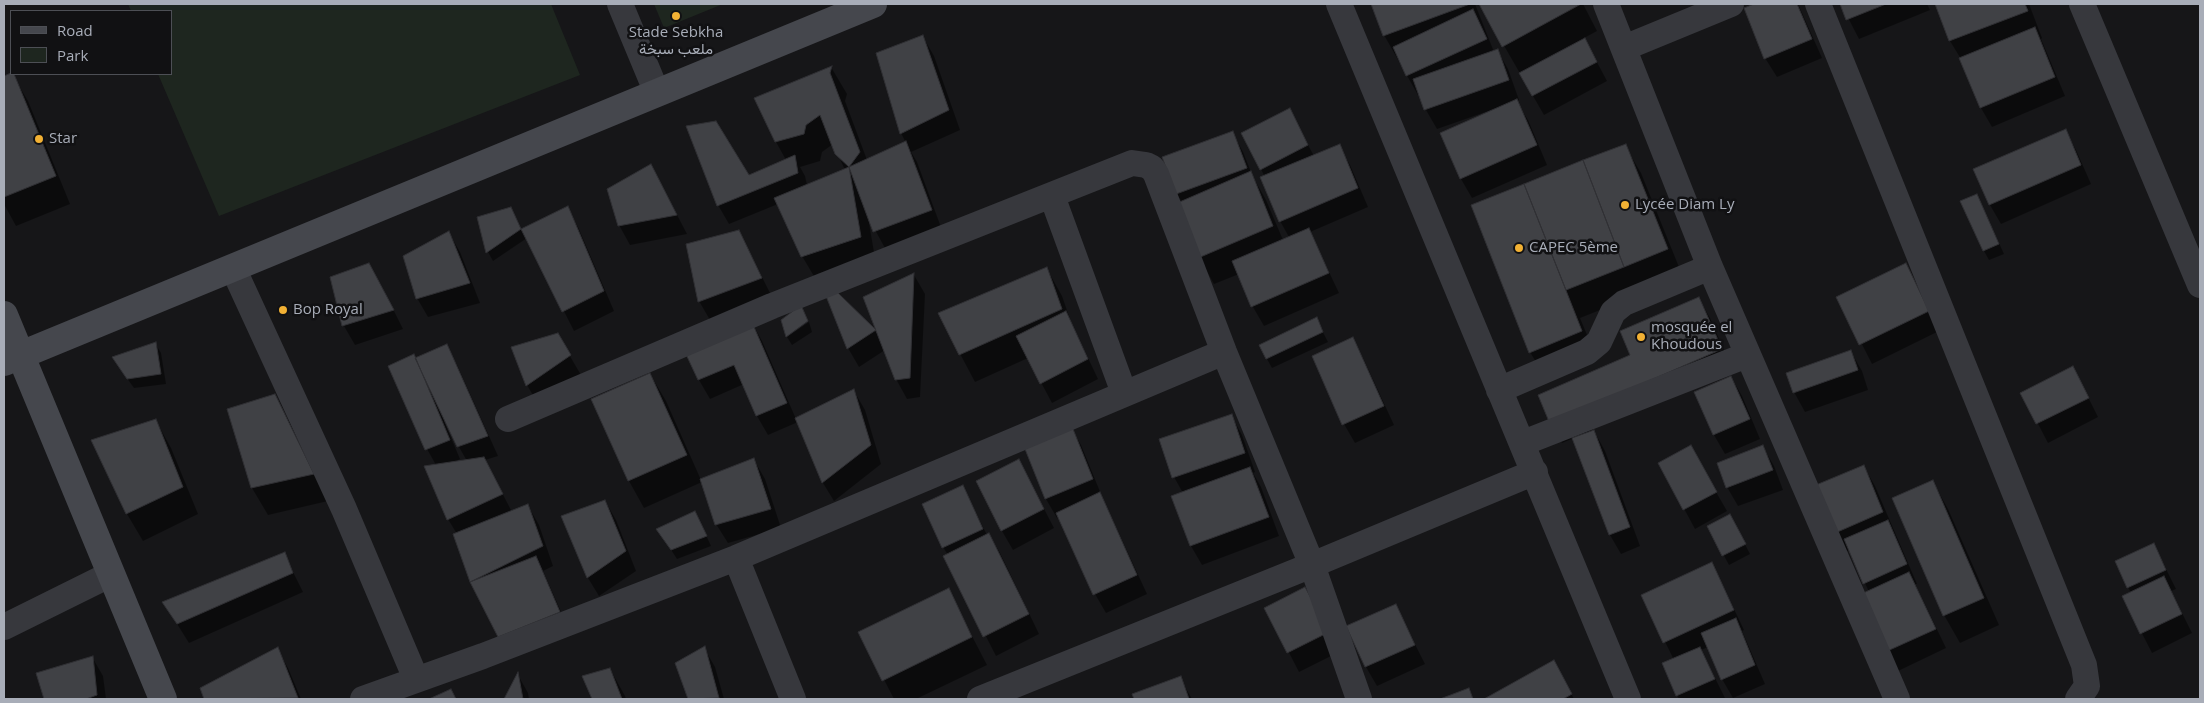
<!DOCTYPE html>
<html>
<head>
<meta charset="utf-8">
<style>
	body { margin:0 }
	#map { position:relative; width:2204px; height:703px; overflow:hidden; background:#161618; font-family:"Open Sans",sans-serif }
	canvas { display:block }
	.frame { position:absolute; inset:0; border:5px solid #a8adb8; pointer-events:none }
	.legend { position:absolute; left:10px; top:10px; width:162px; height:65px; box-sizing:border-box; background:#111113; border:1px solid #4d4f55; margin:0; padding:6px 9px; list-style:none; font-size:15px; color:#a8adb8 }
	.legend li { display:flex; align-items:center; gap:10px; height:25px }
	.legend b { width:25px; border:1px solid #4d4f55 }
</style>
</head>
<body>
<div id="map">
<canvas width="2204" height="703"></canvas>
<div class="frame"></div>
<ul class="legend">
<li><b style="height:6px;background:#45474d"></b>Road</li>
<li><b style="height:14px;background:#1e261f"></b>Park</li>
</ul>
</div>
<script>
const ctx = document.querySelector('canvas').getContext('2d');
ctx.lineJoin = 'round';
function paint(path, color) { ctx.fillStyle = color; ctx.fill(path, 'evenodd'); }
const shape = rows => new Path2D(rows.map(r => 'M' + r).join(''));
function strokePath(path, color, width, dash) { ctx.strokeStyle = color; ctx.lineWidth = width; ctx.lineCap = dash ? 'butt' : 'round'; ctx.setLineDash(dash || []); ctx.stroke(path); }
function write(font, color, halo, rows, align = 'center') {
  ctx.font = font + ' "Open Sans",Vazirmatn,sans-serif'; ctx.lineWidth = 5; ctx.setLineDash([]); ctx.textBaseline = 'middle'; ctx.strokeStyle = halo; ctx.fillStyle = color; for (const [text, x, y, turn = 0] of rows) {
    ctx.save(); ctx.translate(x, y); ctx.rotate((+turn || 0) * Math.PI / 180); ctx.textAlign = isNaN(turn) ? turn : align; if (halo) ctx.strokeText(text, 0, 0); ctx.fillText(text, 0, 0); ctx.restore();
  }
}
const green = shape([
	[128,4,551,4,580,75,219,216,158,74,171,74,171,11,131,11],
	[654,4,723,4,664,28]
]);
const shadow = shape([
	[1373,4,1475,4,1494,52,1497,50,1508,69,1519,100,1516,101,1528,120,1547,165,1472,198,1461,179,1442,134,1495,111,1494,109,1437,129,1426,110,1420,94,1418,95,1384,35],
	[1480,4,1583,4,1597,31,1584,38,1607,81,1544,115],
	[1758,4,1798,4,1822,58,1777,77,1765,58,1745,9],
	[1841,4,1927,4,1930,10,1859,39],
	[1936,4,2029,4,2042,38,2041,39,2065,96,1992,127,1981,108,1961,59,1950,41],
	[923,37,934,56,960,130,911,152,917,162,942,230,886,250,868,217,876,264,818,283,802,256,778,204,729,224,718,205,748,176,786,160,776,142,831,67,847,94,845,101,867,160,906,143,901,133],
	[833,144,845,170,807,185,805,176,800,167,820,161,822,152],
	[12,74,28,101,70,204,16,226,4,204,4,77],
	[1289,110,1314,156,1339,146,1350,165,1368,207,1310,232,1339,293,1264,326,1253,307,1239,274,1214,284,1199,257,1182,202,1177,194,1232,132,1243,152,1253,177,1266,200,1283,240,1289,237,1280,221,1265,177,1243,134],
	[2065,130,2076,150,2091,184,2001,224,1990,205,1975,170],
	[1625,146,1641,173,1683,277,1580,318,1597,359,1546,379,1530,352,1473,206],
	[651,165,687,234,630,245,619,225],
	[1977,195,2004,254,1989,260,1984,251],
	[567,208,578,227,614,311,574,331,527,238,493,261,488,252,479,218,516,218,521,230],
	[739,231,772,297,710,320,699,301],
	[449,233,460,252,480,303,428,317,417,298],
	[1905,264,1939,331,1872,364,1838,297],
	[1047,269,1062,296,1071,322,1098,379,1052,403,1028,358,975,382,939,314],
	[914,275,925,294,920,397,907,399,896,379,885,350,859,367,848,348,837,294,879,335],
	[331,277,380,283,403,329,355,345,344,326],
	[1699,299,1710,318,1732,368,1593,429,1605,451,1640,546,1621,554,1610,535,1574,438,1562,443,1551,423],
	[1316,319,1328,342,1272,368,1267,359],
	[751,321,762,341,796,419,854,391,865,410,881,464,834,501,823,483,798,422,768,435,757,416,744,384,710,399,699,380],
	[809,322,812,332,792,345,787,337],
	[557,334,581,375,538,404,527,385,512,348],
	[1352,339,1363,358,1394,425,1355,443,1344,424],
	[155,343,161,353,166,384,134,388,119,367],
	[446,346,457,365,498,456,485,460,512,512,528,506,539,525,553,566,543,571,570,632,472,582,455,535,457,534,448,519,436,465,427,449,415,359],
	[446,420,459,447,467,461,455,462,460,459,444,421],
	[1851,352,1862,371,1868,390,1805,412,1794,392],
	[650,374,666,401,701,480,754,460,765,479,781,528,728,543,716,524,702,482,644,508,629,481,593,400],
	[1731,377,1742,396,1760,439,1725,454,1714,435,1696,393],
	[2083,387,2098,417,2048,443,2022,393],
	[274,396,290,423,328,501,268,515,252,488,229,410],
	[1231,415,1242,435,1255,472,1253,473,1261,487,1279,536,1202,565,1191,546,1183,493,1174,477],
	[156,421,171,448,198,514,143,541,127,514,93,441],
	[1070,426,1081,445,1103,499,1147,594,1106,613,1095,594,1059,517,1057,518,1046,499,1024,445],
	[1763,447,1774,466,1783,490,1738,506,1727,487],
	[1660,464,1701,466,1727,511,1695,529],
	[1864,467,1875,486,1917,584,1915,584,1946,648,1898,671,1869,592,1850,550,1847,551,1836,532],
	[1029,480,1054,528,1013,550,1002,531],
	[1933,482,1948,509,1999,625,1960,643,1944,615],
	[962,486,987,535,989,534,1000,553,1039,634,996,656,945,556,948,555,943,547],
	[605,501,616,520,636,571,599,596,588,578,562,517],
	[700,522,711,546,677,559,664,539],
	[1735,525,1750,554,1729,565,1708,526],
	[2154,545,2176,589,2171,591,2192,633,2152,653,2123,596,2131,593,2128,587],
	[284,554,303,592,189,643,164,603],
	[1712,563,1744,630,1742,631,1765,684,1733,698,1722,679,1708,647,1701,650,1725,698,1679,699,1677,695,1674,660,1642,595],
	[1305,588,1339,652,1299,672,1266,608],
	[948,590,987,665,916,699,894,699,860,633],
	[1395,605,1425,664,1377,686,1366,667,1348,626],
	[704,648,715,667,724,699,689,699,676,663],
	[277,649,288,668,301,699,206,699,201,688],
	[92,657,103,676,106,699,45,699,37,674],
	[1554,662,1574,699,1487,699],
	[610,669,625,696,626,699,593,699,583,677],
	[518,675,528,693,529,699,506,699],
	[1180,678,1192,699,1135,699,1134,694]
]);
const building = shape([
	[1371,4,1470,4,1383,36,1371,4],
	[1479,4,1581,4,1502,47,1479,4],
	[1754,4,1797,4,1812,39,1764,59,1744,8,1754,4],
	[1840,4,1886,4,1846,20,1840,4],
	[1935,4,2025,4,2028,11,1949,41,1935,4],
	[1473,9,1487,39,1406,76,1393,47,1473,9],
	[2035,27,2055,77,1980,108,1959,58,2035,27],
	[923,35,949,110,900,134,876,53,923,35],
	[1585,38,1597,62,1532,96,1519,73,1585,38],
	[1498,49,1509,80,1424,110,1413,79,1498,49],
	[832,66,830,73,860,152,849,167,835,154,820,115,806,125,804,134,775,142,754,98,832,66],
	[11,73,14,74,56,176,4,197,4,76,11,73],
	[1517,99,1537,145,1460,179,1440,133,1517,99],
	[1290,108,1308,145,1260,170,1241,133,1290,108],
	[716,121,749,175,795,155,798,173,717,206,686,126,716,121],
	[2066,129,2081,165,1989,205,1973,169,2066,129],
	[1233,131,1247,168,1176,194,1162,157,1233,131],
	[906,141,932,210,873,232,849,167,906,141],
	[1340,144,1358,188,1279,222,1260,177,1340,144],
	[1626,144,1668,249,1624,267,1583,160,1626,144],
	[1583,160,1624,267,1566,290,1524,184,1583,160],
	[651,164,677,215,618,226,607,189,651,164],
	[849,167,861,237,801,257,774,198,849,167],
	[1251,171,1273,226,1198,258,1175,204,1251,171],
	[1524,184,1582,331,1529,353,1471,205,1524,184],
	[1977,194,1999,244,1983,251,1960,201,1977,194],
	[568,206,604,291,562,312,521,229,568,206],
	[511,207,521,229,486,253,477,217,511,207],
	[1309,228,1329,273,1251,307,1232,261,1309,228],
	[739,230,762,278,698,302,686,244,739,230],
	[449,231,470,283,416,299,403,256,449,231],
	[369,263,394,310,342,326,330,277,369,263],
	[1906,263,1929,311,1859,345,1836,297,1906,263],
	[1047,267,1062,309,959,355,938,313,1047,267],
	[914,273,910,378,895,380,863,297,914,273],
	[837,292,876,330,847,349,826,296,837,292],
	[1699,297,1722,349,1550,424,1538,395,1630,355,1620,331,1699,297],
	[801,305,808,321,786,337,781,320,801,305],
	[1066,311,1088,359,1040,384,1016,336,1066,311],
	[1317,317,1323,332,1266,359,1259,345,1317,317],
	[751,320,787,403,756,416,734,365,698,380,684,350,751,320],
	[558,333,571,355,526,386,511,347,558,333],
	[1353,337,1384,406,1342,425,1312,356,1353,337],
	[156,342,161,374,127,379,112,357,156,342],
	[447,344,488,436,457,447,415,358,447,344],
	[1851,350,1858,370,1793,393,1786,373,1851,350],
	[414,354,450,440,425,450,388,366,414,354],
	[2073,366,2089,398,2036,424,2020,393,2073,366],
	[650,373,687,455,628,481,591,399,650,373],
	[1731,376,1750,419,1713,435,1694,392,1731,376],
	[854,389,871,445,822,483,795,418,854,389],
	[275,394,314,474,251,488,227,409,275,394],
	[1232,414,1245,453,1172,478,1159,439,1232,414],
	[156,419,183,487,126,514,91,440,156,419],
	[1071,424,1093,479,1045,499,1023,444,1071,424],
	[1594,430,1630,527,1609,535,1572,438,1594,430],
	[1691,445,1717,492,1683,510,1658,463,1691,445],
	[1763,445,1773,470,1726,488,1717,463,1763,445],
	[484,457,503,494,447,520,424,466,484,457],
	[754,458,771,509,715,525,700,479,754,458],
	[1019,459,1044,509,1001,531,976,481,1019,459],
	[1864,465,1883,512,1835,533,1816,485,1864,465],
	[1250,467,1269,517,1190,546,1171,496,1250,467],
	[1933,480,1984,598,1943,616,1892,498,1933,480],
	[963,485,983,529,942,548,922,504,963,485],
	[1100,492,1137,575,1093,595,1056,513,1100,492],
	[605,500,626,551,587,578,561,516,605,500],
	[528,504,543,546,470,582,453,534,528,504],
	[695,511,707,536,671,550,656,529,695,511],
	[1730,514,1746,544,1722,556,1707,526,1730,514],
	[1888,520,1907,564,1863,584,1844,539,1888,520],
	[989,533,1029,614,983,637,943,556,989,533],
	[2154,543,2166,570,2127,588,2115,561,2154,543],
	[285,552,293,573,177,624,162,602,285,552],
	[536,556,560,612,498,637,470,582,536,556],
	[1712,562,1734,610,1663,643,1641,595,1712,562],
	[1909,572,1936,629,1885,652,1859,595,1909,572],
	[2164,576,2182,614,2140,634,2122,596,2164,576],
	[1305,587,1329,632,1287,653,1264,608,1305,587],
	[949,588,972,637,882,681,858,632,949,588],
	[1396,604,1415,645,1365,667,1346,626,1396,604],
	[1736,618,1755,665,1721,680,1701,633,1736,618],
	[705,646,719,698,688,699,675,663,705,646],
	[278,647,298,698,204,699,200,688,278,647],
	[1700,647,1715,679,1676,696,1662,663,1700,647],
	[93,656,97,695,86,699,44,699,36,673,93,656],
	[1554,660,1572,694,1563,699,1484,699,1554,660],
	[610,668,622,699,592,699,582,676,610,668],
	[518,672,523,699,504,699,518,672],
	[1181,676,1189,699,1134,699,1132,694,1181,676],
	[1469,688,1473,699,1440,699,1469,688],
	[451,689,456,699,429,699,451,689]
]);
const street = shape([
	[620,4,657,93],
	[1339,4,1628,699],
	[1606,4,1710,267,1897,699],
	[1818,4,2084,665,2087,686,2078,699],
	[2082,4,2200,285],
	[1624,48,1731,4],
	[1052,196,1124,393],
	[233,268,344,509,416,679],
	[1499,390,1587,352,1599,342,1613,312,1624,303,1710,267],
	[508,419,772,306,1132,163,1146,165,1152,168,1156,174,1224,352,1312,565,1359,699],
	[1523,443,1747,355],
	[736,558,793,699],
	[4,627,111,574],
	[363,699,483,656,736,558,1224,352],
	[980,699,1312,565,1535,472]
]);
const secondary = shape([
	[4,315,163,699],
	[4,362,873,4]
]);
const markers = [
	[676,16,5,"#f2b134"],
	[39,139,5,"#f2b134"],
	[1625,205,5,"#f2b134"],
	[1519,248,5,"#f2b134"],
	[283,310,5,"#f2b134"],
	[1641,337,5,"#f2b134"]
];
const poiNames = [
	["Stade Sebkha",676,33,"center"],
	["ملعب سبخة",676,50,"center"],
	["Star",49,139],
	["Lycée Diam Ly",1635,205],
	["CAPEC 5ème",1529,248],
	["Bop Royal",293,310],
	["mosquée el",1651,328],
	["Khoudous",1651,345]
];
paint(green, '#1e261f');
paint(shadow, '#0007');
paint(building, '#404145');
strokePath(building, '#303034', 1);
strokePath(street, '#37383d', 26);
strokePath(secondary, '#45474d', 28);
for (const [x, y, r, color] of markers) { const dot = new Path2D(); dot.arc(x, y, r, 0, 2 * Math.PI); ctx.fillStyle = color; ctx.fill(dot); strokePath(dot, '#111113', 2); }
write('15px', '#a8adb8', '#111113', poiNames, 'left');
</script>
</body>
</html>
